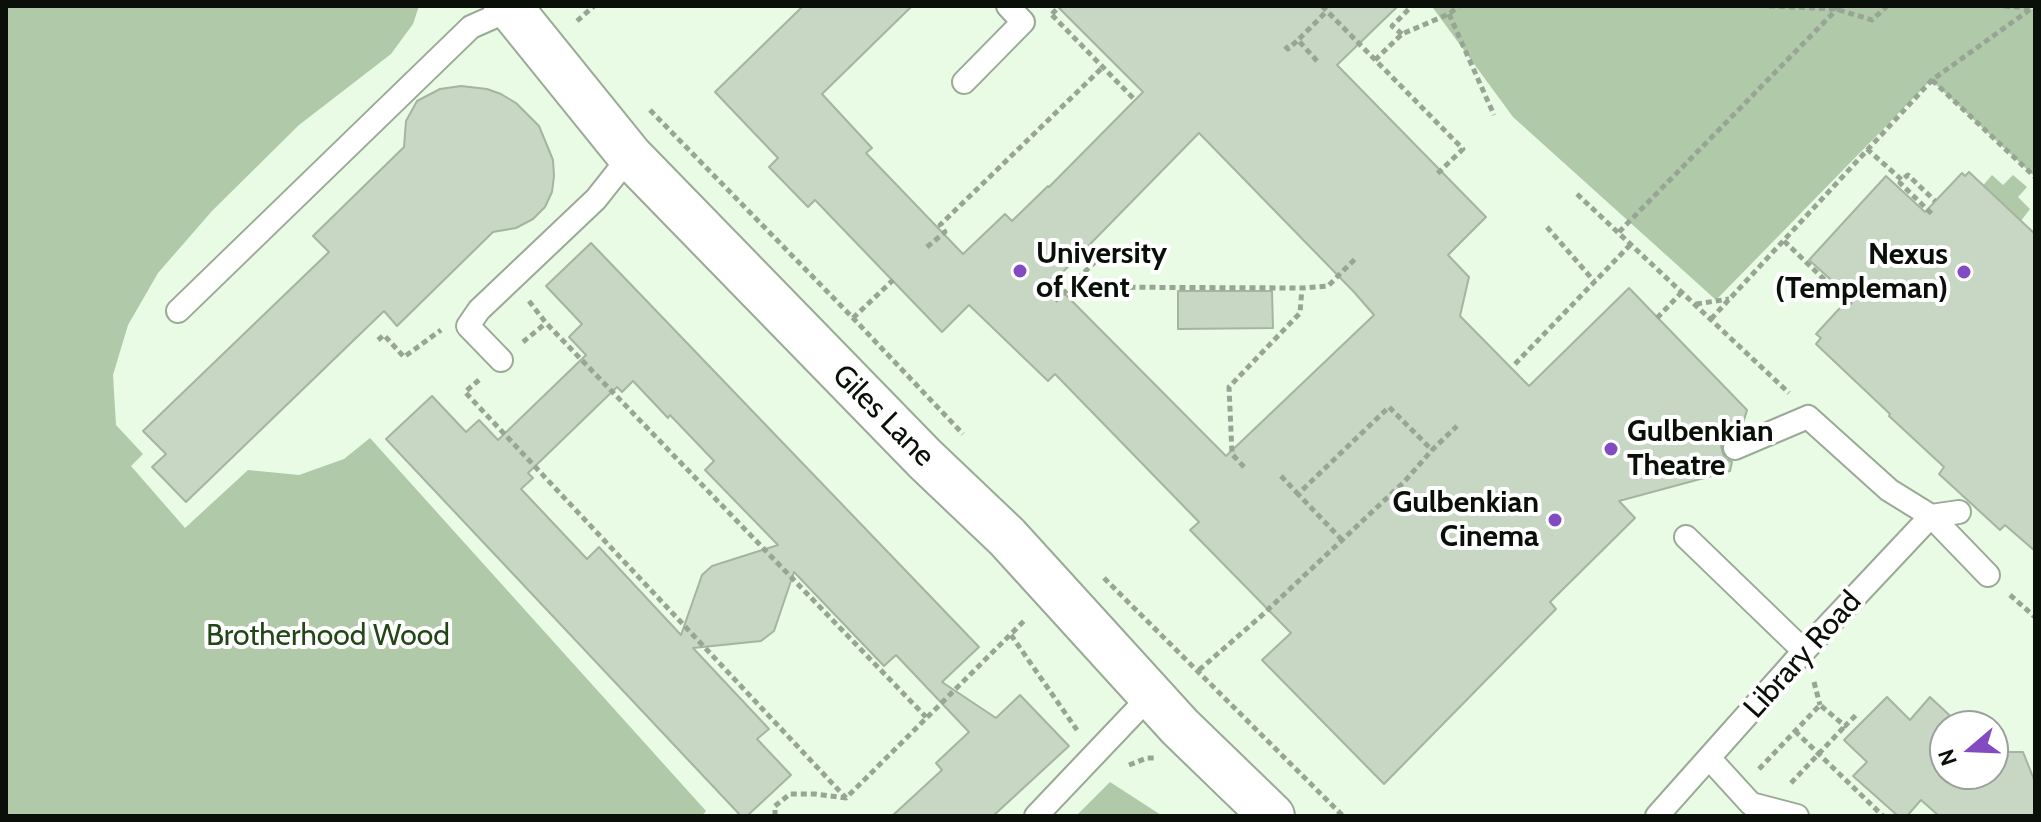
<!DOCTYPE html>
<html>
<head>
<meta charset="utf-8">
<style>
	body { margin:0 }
	#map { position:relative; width:2041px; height:822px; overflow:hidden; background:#e9fae5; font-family:Cabin,sans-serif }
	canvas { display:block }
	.frame { position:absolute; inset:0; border:8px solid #0a1009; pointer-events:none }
	.north { position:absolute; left:1929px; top:710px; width:80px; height:80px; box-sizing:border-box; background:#fff; border:2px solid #9d9f9d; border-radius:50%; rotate:251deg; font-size:22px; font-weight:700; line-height:32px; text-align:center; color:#0a1009 }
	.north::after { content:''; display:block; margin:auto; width:28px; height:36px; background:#824bc2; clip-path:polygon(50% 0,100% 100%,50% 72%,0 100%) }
</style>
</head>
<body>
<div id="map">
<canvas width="2041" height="822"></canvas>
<div class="frame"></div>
<div class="north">N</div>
</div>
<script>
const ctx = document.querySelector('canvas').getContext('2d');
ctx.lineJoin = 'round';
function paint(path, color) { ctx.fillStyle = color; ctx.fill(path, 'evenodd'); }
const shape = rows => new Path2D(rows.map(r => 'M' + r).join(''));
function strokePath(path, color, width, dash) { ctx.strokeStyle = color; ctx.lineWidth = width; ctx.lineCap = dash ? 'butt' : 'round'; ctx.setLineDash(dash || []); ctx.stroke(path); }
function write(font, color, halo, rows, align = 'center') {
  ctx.font = font + ' Cabin,sans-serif'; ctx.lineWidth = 8; ctx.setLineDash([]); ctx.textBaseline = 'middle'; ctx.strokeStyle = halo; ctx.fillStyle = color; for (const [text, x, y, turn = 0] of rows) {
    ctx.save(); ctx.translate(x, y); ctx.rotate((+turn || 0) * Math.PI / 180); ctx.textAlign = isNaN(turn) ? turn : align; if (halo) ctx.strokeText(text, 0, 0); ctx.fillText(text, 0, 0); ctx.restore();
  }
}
const green = shape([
	[6,6,419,6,413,24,391,54,299,125,212,211,158,273,128,325,113,375,116,425,143,454,131,466,185,528,248,470,299,475,344,459,370,438,706,811,702,816,6,816],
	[1435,6,2004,6,2035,9,2035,177,1931,80,1716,300,1513,117,1433,8],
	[1992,175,2003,185,2013,175,2027,187,2018,197,2030,209,2017,226,2003,213,2007,208,1997,198,1979,190],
	[1110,782,1161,815,1176,816,1076,816]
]);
const building = shape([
	[803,6,912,6,822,94,872,148,866,153,963,254,1005,214,1012,221,1048,186,1049,187,1143,92,1057,6,1398,6,1337,65,1486,217,1448,255,1469,277,1460,316,1529,386,1629,288,1747,410,1741,430,1729,436,1724,439,1721,446,1723,454,1726,459,1732,462,1730,471,1619,501,1635,518,1550,602,1556,609,1384,784,1262,660,1291,633,1190,530,1199,522,1055,374,1048,381,969,305,942,332,815,200,808,207,769,167,778,158,715,92,803,6],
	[1199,133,1354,292,1374,315,1226,456,1053,282,1199,133],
	[461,86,487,89,501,94,516,103,539,126,553,160,554,176,552,192,545,207,533,219,516,228,493,232,397,326,384,311,186,502,152,467,166,454,143,431,329,252,313,236,404,147,406,121,417,101,440,89,461,86],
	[1969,172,2035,234,2035,551,2005,525,2000,530,1939,474,1944,467,1889,416,1890,414,1816,344,1821,338,1816,334,1850,297,1809,260,1886,176,1925,212,1962,173,1965,176,1969,172],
	[591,243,979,647,942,682,996,718,1020,695,1069,746,993,816,892,816,942,770,936,763,969,732,896,655,884,666,794,572,774,631,761,641,693,648,769,729,757,739,791,775,747,816,741,816,386,439,432,396,466,432,479,420,498,440,586,355,569,337,582,324,546,286,591,243],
	[633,381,668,418,670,415,714,461,705,470,778,545,712,566,702,575,681,635,599,547,587,559,521,489,533,478,528,473,617,387,622,392,633,381],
	[1178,291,1272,291,1273,328,1178,329,1178,291],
	[1887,697,1910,720,1930,697,1961,726,1945,726,1945,774,1993,774,1993,752,2023,752,2035,782,2035,816,1939,816,1921,800,1907,816,1898,816,1853,776,1867,762,1844,740,1887,697]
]);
const path = shape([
	[1322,6,1463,149,1436,175],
	[1769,6,1836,9,1872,20,1887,6],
	[2004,6,2031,8],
	[1052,14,1060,6],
	[1449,14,1494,115],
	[1052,15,1135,100],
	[577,21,594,6],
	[1402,34,1392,26,1412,6],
	[1285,46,1288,49,1298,40],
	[1375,60,1402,34,1449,14,1459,6],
	[1317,61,1298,40,1327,11],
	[1932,80,2035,177],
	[650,110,853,318,963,434],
	[1867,149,1902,180,1908,175,1935,201],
	[1901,181,1900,183,1932,214],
	[1577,194,1789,393],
	[1547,227,1594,281],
	[1619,232,1840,6],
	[1784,241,1851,305],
	[927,247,945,232,940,225,1103,67],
	[1070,286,1099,258],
	[529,301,546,323,926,717],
	[1055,301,1070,287,1302,288],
	[1696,304,1729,299],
	[853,318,893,280],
	[1657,318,1682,292],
	[1711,319,1932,80,2032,8],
	[378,340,384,335,404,357,441,330],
	[523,342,546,323],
	[1515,364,1631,244],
	[479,380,465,392,846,798],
	[1244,467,1232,454,1229,387,1300,313,1302,288,1328,286,1357,257],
	[1281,476,1298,494],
	[1342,540,1298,494,1389,407,1432,450],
	[1104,578,1343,816],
	[2010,595,2035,617],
	[1011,635,1077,730],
	[1199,670,1259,618,1405,481,1432,450,1457,426],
	[1814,682,1820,705],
	[1795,731,1883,816],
	[1129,765,1147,758,1154,758],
	[1759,769,1820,705,1845,726,1858,713],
	[1791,783,1845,726],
	[775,816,775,806,790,794,815,794,846,798,1026,619]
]);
const lane = shape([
	[964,82,1023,22,1008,6],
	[178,311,471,27,514,8],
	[501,360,468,326,479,310,596,199,630,156],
	[1735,448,1808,417,1889,490,1931,516,1988,575],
	[1686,537,1804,651],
	[1709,758,1751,804,1797,816],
	[1036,816,1151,695],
	[1657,816,1804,651,1931,516,1959,512]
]);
const street = shape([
	[506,6,512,10,630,156,925,459,1007,537,1180,727,1272,816]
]);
const markers = [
	[1020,271,8,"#824bc2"],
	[1964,272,8,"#824bc2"],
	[1611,449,8,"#824bc2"],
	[1555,520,8,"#824bc2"]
];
const poiNames = [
	["University",1036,254],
	["of Kent",1036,288],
	["Nexus",1948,255,"right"],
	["(Templeman)",1948,289,"right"],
	["Gulbenkian",1627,432],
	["Theatre",1627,466],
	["Gulbenkian",1539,503,"right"],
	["Cinema",1539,537,"right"]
];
const streetNames = [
	["Giles Lane",883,416,45],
	["Library Road",1803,655,-48]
];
const parkNames = [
	["Brotherhood Wood",328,636]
];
paint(green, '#b0c9a9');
paint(building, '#c7d7c3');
strokePath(building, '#a5b4a1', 2);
strokePath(lane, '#9baa97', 26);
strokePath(street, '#9baa97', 48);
strokePath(path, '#98a595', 5, [6, 4]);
strokePath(lane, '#fff', 22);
strokePath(street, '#fff', 44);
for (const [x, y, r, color] of markers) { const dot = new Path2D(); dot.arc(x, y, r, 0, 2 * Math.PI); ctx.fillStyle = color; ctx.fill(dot); strokePath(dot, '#fff', 3); }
write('bold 30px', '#0a1009', '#fff', poiNames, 'left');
write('30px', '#0a1009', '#fff', streetNames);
write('30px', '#224616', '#fff', parkNames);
</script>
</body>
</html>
